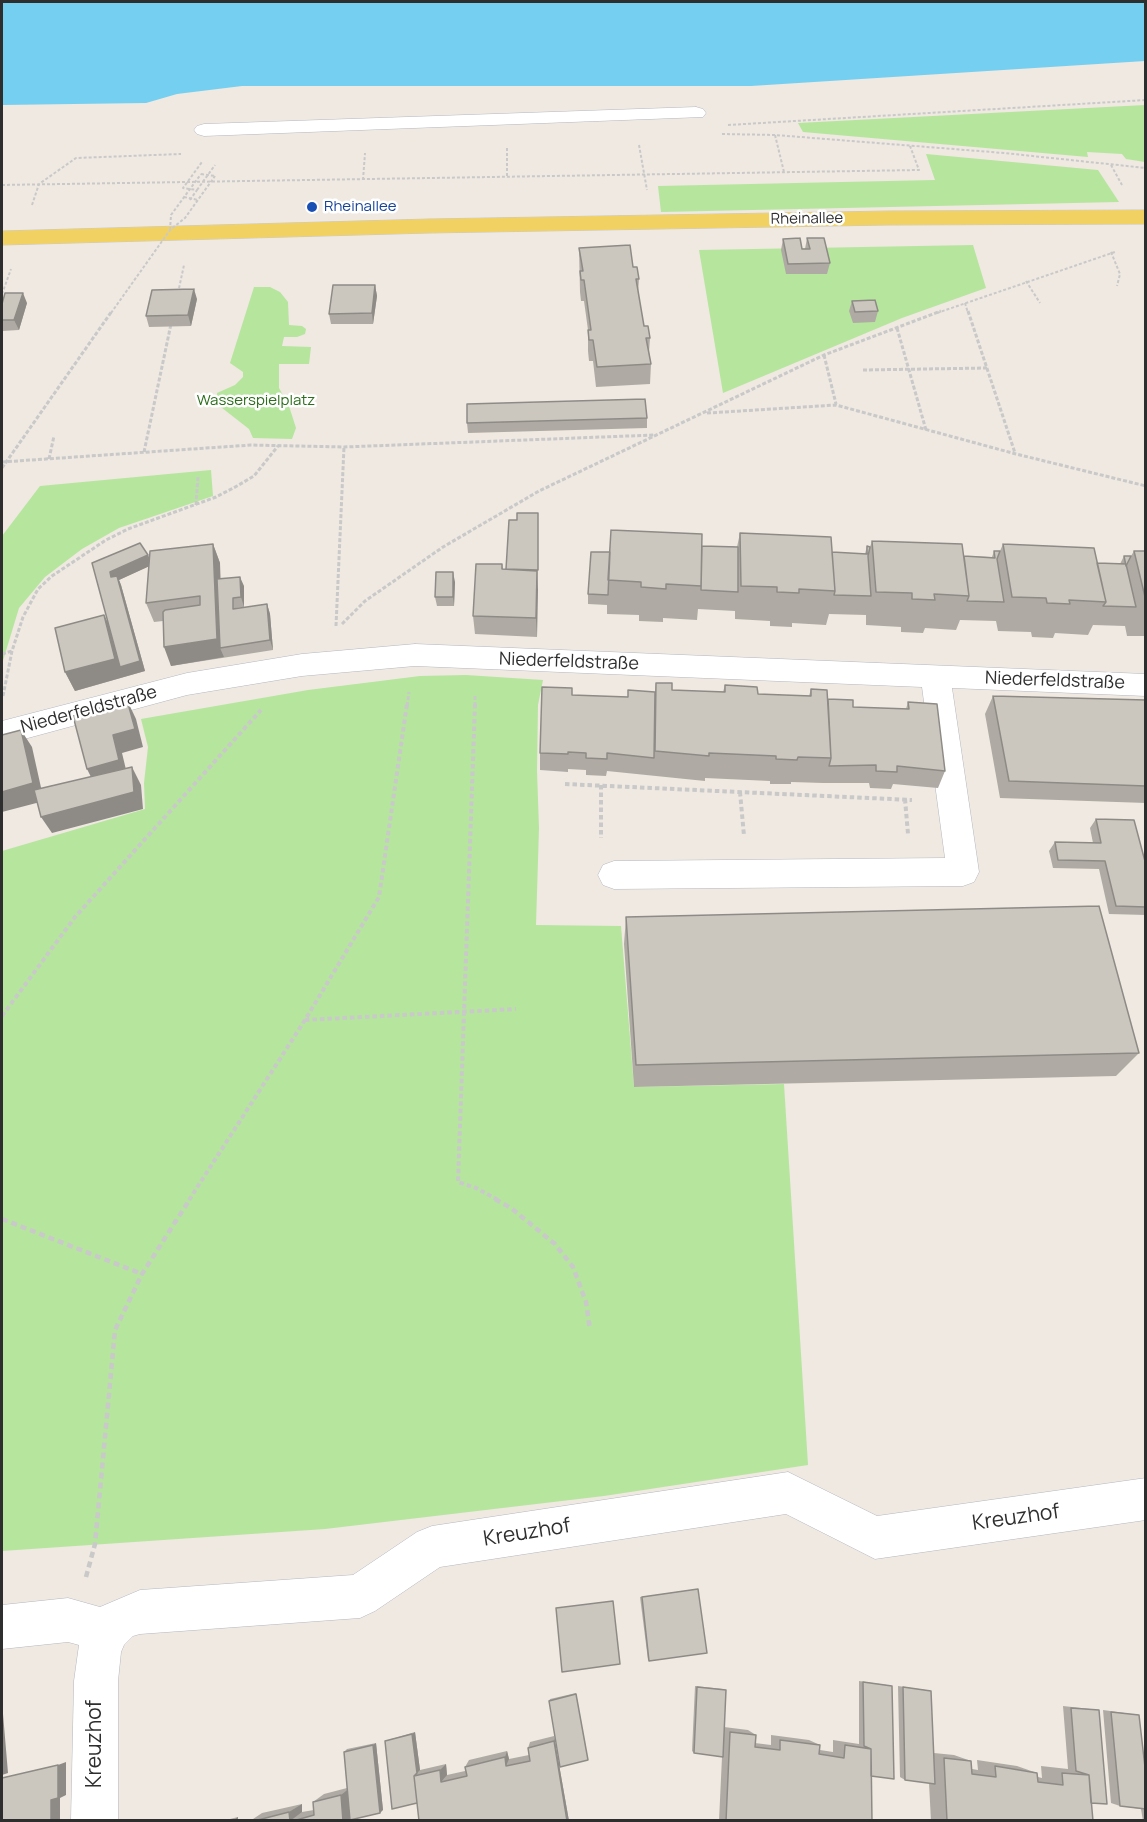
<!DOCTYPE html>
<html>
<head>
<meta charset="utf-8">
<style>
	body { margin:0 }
	#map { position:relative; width:1147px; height:1822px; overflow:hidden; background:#efe9e1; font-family:Manrope,sans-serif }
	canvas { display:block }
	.frame { position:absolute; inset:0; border:3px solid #2e2e2e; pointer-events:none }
</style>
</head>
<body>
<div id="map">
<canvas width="1147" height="1822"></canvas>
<div class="frame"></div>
</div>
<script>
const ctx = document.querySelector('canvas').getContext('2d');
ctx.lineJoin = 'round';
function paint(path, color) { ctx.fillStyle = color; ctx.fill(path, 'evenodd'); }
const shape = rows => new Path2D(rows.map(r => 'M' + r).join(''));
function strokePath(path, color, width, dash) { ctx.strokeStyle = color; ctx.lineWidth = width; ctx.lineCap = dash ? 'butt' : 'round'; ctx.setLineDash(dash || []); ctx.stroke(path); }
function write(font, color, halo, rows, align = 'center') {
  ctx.font = font + ' Manrope,sans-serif'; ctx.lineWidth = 5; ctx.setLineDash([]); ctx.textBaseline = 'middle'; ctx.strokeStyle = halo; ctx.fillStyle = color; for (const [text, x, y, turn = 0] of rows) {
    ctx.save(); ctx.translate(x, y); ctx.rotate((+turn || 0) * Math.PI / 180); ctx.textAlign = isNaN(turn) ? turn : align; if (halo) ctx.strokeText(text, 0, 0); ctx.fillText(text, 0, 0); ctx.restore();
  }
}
const green = shape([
	[1145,105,1145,162,1126,159,1122,154,1087,152,1088,157,803,132,798,123],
	[926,154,1098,170,1119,202,661,212,658,186,935,180],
	[973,245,986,288,902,318,723,393,699,250],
	[254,287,270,287,280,292,288,302,289,325,302,326,306,329,305,334,297,337,284,337,282,346,311,347,309,364,279,364,279,388,289,406,296,428,292,439,253,438,249,429,217,404,217,393,235,385,243,377,243,372,230,363],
	[211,470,213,496,119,528,82,549,45,577,19,608,2,664,2,536,40,486],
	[466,675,543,680,538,705,537,771,539,828,536,925,621,926,634,1087,784,1084,808,1465,604,1496,325,1529,2,1551,2,851,145,809,144,783,148,747,141,719,308,690,420,676]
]);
const water = shape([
	[2,2,1145,2,1145,61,751,86,242,86,177,94,146,103,2,105]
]);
const pathFar3 = shape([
	[728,125,1146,100],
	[722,134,775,135,1004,153,1146,168],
	[775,135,784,172],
	[639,145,647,190],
	[507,148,507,177],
	[1111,165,1122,185],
	[201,174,215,176],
	[363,180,365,153],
	[2,185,919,170,910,146],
	[197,190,215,165],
	[190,200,197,190,183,188,202,162],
	[32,205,39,184,76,158,181,154],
	[1111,252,1120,274,1117,286],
	[1026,281,1040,303],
	[178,293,184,265],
	[2,294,11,269],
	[965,303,968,313],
	[937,313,1115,252]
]);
const pathFar2 = shape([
	[968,311,1015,453],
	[897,328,926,430],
	[824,355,836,404],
	[863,370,987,368],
	[707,413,836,405,1016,454,1146,486],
	[144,452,171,324],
	[49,459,54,436],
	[2,462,251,445,344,447,654,435],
	[196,505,198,477],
	[342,624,365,601,443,547,539,491,824,355,941,311],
	[336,626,344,447],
	[2,654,12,651],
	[3,696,12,651,23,617,38,589,52,576,106,540,128,529,216,497,237,486,254,476,278,446],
	[407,706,409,692],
	[475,706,475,695]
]);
const pathFar1 = shape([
	[475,704,458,1182,476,1188,498,1200],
	[565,784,912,800],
	[601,785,601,838],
	[740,792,744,836],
	[905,799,908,834],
	[2,1016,75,917,261,710],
	[305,1020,516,1009],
	[189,1200,305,1020,379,897,407,704]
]);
const path = shape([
	[495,1199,511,1208,555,1244,573,1267,586,1302,590,1330],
	[2,1219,142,1274],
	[86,1577,95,1544,115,1330,142,1274,190,1199]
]);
const minor = shape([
	[696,107,703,109,706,113,703,117,204,136,197,134,194,130,197,126,204,124,696,107],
	[415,644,1146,674,1146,696,952,688,979,872,974,882,963,886,614,889,603,885,598,875,603,865,614,861,945,858,922,687,415,666,302,676,187,695,2,745,2,721,187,673,302,654,415,644],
	[788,1472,877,1516,1146,1478,1146,1520,875,1559,786,1514,440,1567,375,1611,360,1618,140,1634,133,1636,124,1645,121,1652,118,1681,118,1820,71,1820,74,1681,79,1645,68,1642,2,1649,2,1605,68,1598,100,1607,140,1590,353,1575,417,1532,432,1526,788,1472]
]);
const major = shape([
	[1146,210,1146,224,888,225,429,233,2,245,2,231,429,219,888,211,1146,210]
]);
const pathBridgeFar1 = shape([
	[184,197,198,200],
	[170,230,171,215,201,174],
	[111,313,170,230,185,218,215,176]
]);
const pathBridge = shape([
	[2,468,112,311]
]);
const wall = shape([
	[807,238,830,263,827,274,786,274,781,250,783,239,802,249,805,249],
	[579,248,633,267,639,279,638,293,644,326,650,338,649,352,651,364,650,384,596,387,593,361,589,361,588,351,588,330,584,301,581,301,580,292],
	[375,285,377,296,373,324,331,324,329,314],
	[197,299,191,326,149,327,146,316],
	[852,301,878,311,875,322,853,323,849,311],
	[2,303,27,303,19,330,2,331],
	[647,418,647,428,468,433,467,423],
	[538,513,537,637,475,634,473,616,502,564,503,569,506,569,517,520],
	[740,533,832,552,865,554,867,546,870,547,872,541,964,556,992,557,994,551,1000,551,1003,544,1097,563,1120,564,1124,556,1131,556,1134,551,1146,551,1146,636,1127,636,1125,626,1093,625,1088,635,1055,633,1053,638,1032,637,1031,632,998,631,996,621,960,620,956,630,925,628,923,633,901,632,901,627,866,625,866,615,829,614,826,625,792,623,792,627,770,626,770,621,735,619,735,611,698,609,697,620,663,618,663,622,639,621,639,615,607,614,607,605,588,604,588,594,610,552,702,546,737,547],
	[213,544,220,563,220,579,244,586,244,607,236,608,236,609,267,604,270,614,273,650,171,666,163,621,154,622,146,603,149,566,119,580,121,585,145,671,75,691,65,672,104,615,109,625,92,563,148,555,150,559],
	[455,582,454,606,437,606,435,597],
	[656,683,672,690,723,692,725,685,758,694,809,696,811,689,828,699,853,707,906,709,908,702,945,771,938,788,893,784,891,789,870,788,869,783,823,783,791,782,791,784,770,784,770,781,705,778,705,781,607,771,606,776,586,775,586,770,568,769,568,772,540,770,540,753,572,695,628,697,655,692],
	[993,696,1146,700,1146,803,1000,798,985,714],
	[1096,819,1146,865,1146,915,1109,914,1099,869,1053,868,1049,851,1055,842,1093,843,1090,828],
	[626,917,1139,1053,1116,1076,634,1087,624,944],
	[698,1589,649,1661,648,1660,640,1597],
	[859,1681,887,1685,871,1776,872,1821,719,1821,722,1757,694,1753,692,1751,695,1686,723,1689,726,1690,724,1727,748,1730,756,1735,755,1743,771,1745,771,1735,809,1740,820,1745,820,1750,833,1752,833,1740,859,1744],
	[898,1686,926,1690,934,1753,954,1755,971,1761,972,1769,978,1770,977,1760,1017,1766,1037,1773,1038,1777,1042,1778,1041,1766,1068,1769,1063,1706,1099,1710,1091,1803,1093,1821,931,1821,929,1783,905,1780,900,1777],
	[576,1693,588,1760,549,1701,550,1699],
	[1103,1710,1139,1715,1146,1776,1146,1821,1143,1821,1141,1809,1120,1806,1111,1803],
	[415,1732,420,1770,446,1764,447,1775,465,1771,465,1767,469,1760,507,1751,509,1759,529,1755,528,1748,530,1742,554,1736,569,1821,417,1803,385,1741,388,1740],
	[376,1743,383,1810,354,1819,354,1821,250,1821,262,1813,302,1804,302,1812,314,1810,313,1802,324,1794,347,1788,344,1752,347,1749],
	[238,1817,238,1821,222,1821]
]);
const shadedWall = shape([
	[375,285,377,296,373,324,372,313],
	[194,289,197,299,191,326,188,315],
	[23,293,27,303,19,330,14,320],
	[213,544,220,563,223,647,220,648,224,657,171,666,164,647,217,639],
	[148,555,152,565,119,580,121,585,145,671,75,691,65,672,104,615,113,633,110,572],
	[537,571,538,590,537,637,536,618],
	[453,572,455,582,454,606,453,597],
	[240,577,244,586,244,607,241,597],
	[267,604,270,614,273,650,270,640],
	[127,700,136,719,143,747,122,753,128,778,96,787,87,769,113,735],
	[21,730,32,747,44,801,2,812,2,792],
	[132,767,141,785,143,809,52,833,41,817],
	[2,1702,8,1773,2,1775],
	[415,1732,420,1770,417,1773,412,1734],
	[554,1736,569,1821,567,1821,554,1741],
	[376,1743,383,1810,380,1813,373,1745],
	[507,1751,509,1759,506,1766,505,1757],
	[66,1762,66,1795,60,1798,60,1821,51,1821,51,1800,58,1765],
	[446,1764,447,1775,441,1782,440,1770],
	[351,1787,354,1821,343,1821,341,1795],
	[302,1804,302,1812,290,1821,289,1812],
	[238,1817,238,1821,232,1821]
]);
const building = shape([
	[800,238,802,249,810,249,807,238,824,238,830,263,788,264,783,239,800,238],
	[630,245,633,267,637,267,639,279,636,279,644,326,648,326,650,338,646,338,651,364,597,367,593,340,589,340,588,330,591,330,584,280,581,280,580,271,583,271,579,248,630,245],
	[333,285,375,285,372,313,329,314,333,285],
	[194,289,188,315,146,316,152,290,194,289],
	[5,293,23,293,14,320,2,320,2,304,5,293],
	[875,300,878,311,855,312,852,301,875,300],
	[645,399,647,418,467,423,467,404,645,399],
	[517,513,538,513,538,570,506,569,509,520,517,520,517,513],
	[611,530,702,534,701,586,666,584,666,589,641,587,641,582,608,580,611,530],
	[740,533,831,537,835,591,799,589,799,593,777,592,777,587,741,586,740,533],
	[872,541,962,544,969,596,934,594,935,600,912,599,912,593,876,592,872,541],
	[140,543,148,555,110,572,111,577,117,576,140,661,120,667,92,563,140,543],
	[213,544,217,639,164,647,163,612,165,610,200,605,200,596,146,603,150,551,213,544],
	[1003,544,1094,548,1106,602,1069,600,1070,604,1047,603,1046,598,1012,597,1003,544],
	[702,546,738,547,738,592,701,590,702,546],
	[867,546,870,547,868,556,871,596,834,595,835,591,832,552,867,554,867,546],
	[994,551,1000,551,997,559,1004,602,967,601,969,596,964,556,995,558,994,551],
	[1134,551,1146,551,1146,601,1134,551],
	[591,552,610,552,608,595,588,594,591,552],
	[1124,556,1131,556,1126,566,1124,556],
	[1097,563,1126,564,1136,607,1103,606,1106,602,1097,563],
	[476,564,502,564,502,569,537,571,536,618,473,616,476,564],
	[436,572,453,572,453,597,435,597,436,572],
	[240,577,241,597,233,598,233,609,267,604,270,640,220,648,217,579,240,577],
	[104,615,115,659,65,672,55,628,104,615],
	[656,683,672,683,672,690,725,692,725,685,757,687,758,694,811,696,811,689,827,690,831,758,798,757,797,760,776,759,776,756,709,753,709,756,655,751,656,683],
	[542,687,572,688,572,695,628,697,628,690,655,692,654,758,607,753,607,759,586,758,586,753,568,752,568,754,540,753,542,687],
	[993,696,1146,700,1146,786,1009,781,993,696],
	[828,699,853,700,853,707,909,709,908,702,937,704,945,771,897,766,897,772,876,771,876,765,829,766,831,758,828,699],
	[127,700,135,729,113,735,119,760,87,769,73,716,127,700],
	[21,730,33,783,2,792,2,735,21,730],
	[132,767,134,792,41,817,34,790,132,767],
	[1096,819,1134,820,1146,865,1146,907,1116,906,1105,861,1058,860,1055,842,1101,843,1096,819],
	[1099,906,1139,1053,636,1065,626,917,1099,906],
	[698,1589,707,1653,649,1661,642,1597,698,1589],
	[613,1601,620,1664,562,1672,556,1608,613,1601],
	[863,1682,892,1686,894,1779,871,1776,871,1749,864,1746,863,1682],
	[697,1687,726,1690,723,1757,694,1753,697,1687],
	[903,1687,931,1691,935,1784,905,1780,903,1687],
	[576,1694,588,1760,560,1767,549,1701,576,1694],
	[1071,1708,1099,1710,1107,1804,1091,1803,1089,1775,1076,1771,1071,1708],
	[1111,1712,1139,1715,1146,1776,1146,1809,1120,1806,1111,1712],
	[730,1732,756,1735,755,1747,780,1750,780,1740,820,1745,819,1754,844,1758,845,1745,871,1749,872,1821,726,1821,730,1732],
	[412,1734,417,1773,414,1776,417,1803,392,1809,385,1741,412,1734],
	[554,1741,567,1821,419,1821,414,1776,440,1770,441,1782,467,1776,465,1767,505,1757,506,1766,530,1761,528,1748,554,1741],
	[373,1745,380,1813,350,1820,344,1752,373,1745],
	[944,1758,971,1761,972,1774,996,1777,995,1766,1037,1773,1038,1782,1063,1785,1062,1773,1089,1775,1093,1821,947,1821,944,1758],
	[58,1765,58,1798,51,1800,51,1821,2,1821,2,1778,58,1765],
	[341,1795,343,1821,293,1821,314,1815,313,1802,341,1795],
	[289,1812,290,1821,254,1821,289,1812]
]);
const markers = [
	[312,207,6,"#1a4fb4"]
];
const farTransitnames = [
	["Rheinallee",324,207]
];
const farStreetnames = [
	["Rheinallee",807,219,-1]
];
const farParknames = [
	["Wasserspielplatz",256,401]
];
const streetNames = [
	["Niederfeldstraße",569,662,2],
	["Niederfeldstraße",1055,681,2],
	["Niederfeldstraße",89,710,-15]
];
const nearStreetnames = [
	["Kreuzhof",1016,1518,-8],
	["Kreuzhof",527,1533,-9],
	["Kreuzhof",95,1744,-90]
];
paint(green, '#b6e59e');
paint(water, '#75cff0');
strokePath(minor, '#b4b7c1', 1);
strokePath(major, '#c9c9c9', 1);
strokePath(pathFar3, '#c9c9c9', 2, [3, 2]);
strokePath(pathFar2, '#c9c9c9', 3, [4, 2]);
strokePath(pathFar1, '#c9c9c9', 4, [4.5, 3]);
strokePath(path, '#c9c9c9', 4.5, [6, 4]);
paint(minor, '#fff');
paint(major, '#f2d163');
strokePath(pathBridgeFar1, '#c9c9c9', 2, [3, 2]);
strokePath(pathBridge, '#c9c9c9', 3, [4, 2]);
paint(wall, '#afaba4');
paint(shadedWall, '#8e8b86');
paint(building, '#cbc7bf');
strokePath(building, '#8e8b86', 1.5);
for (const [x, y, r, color] of markers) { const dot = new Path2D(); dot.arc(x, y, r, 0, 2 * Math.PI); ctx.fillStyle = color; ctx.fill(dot); strokePath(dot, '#fff', 2); }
write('15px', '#164399', '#fff', farTransitnames, 'left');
write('15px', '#2e2e2e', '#fff', farStreetnames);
write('15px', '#2c6e1b', '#fff', farParknames);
write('18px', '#2e2e2e', '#fff', streetNames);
write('21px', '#2e2e2e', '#fff', nearStreetnames);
</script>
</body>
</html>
